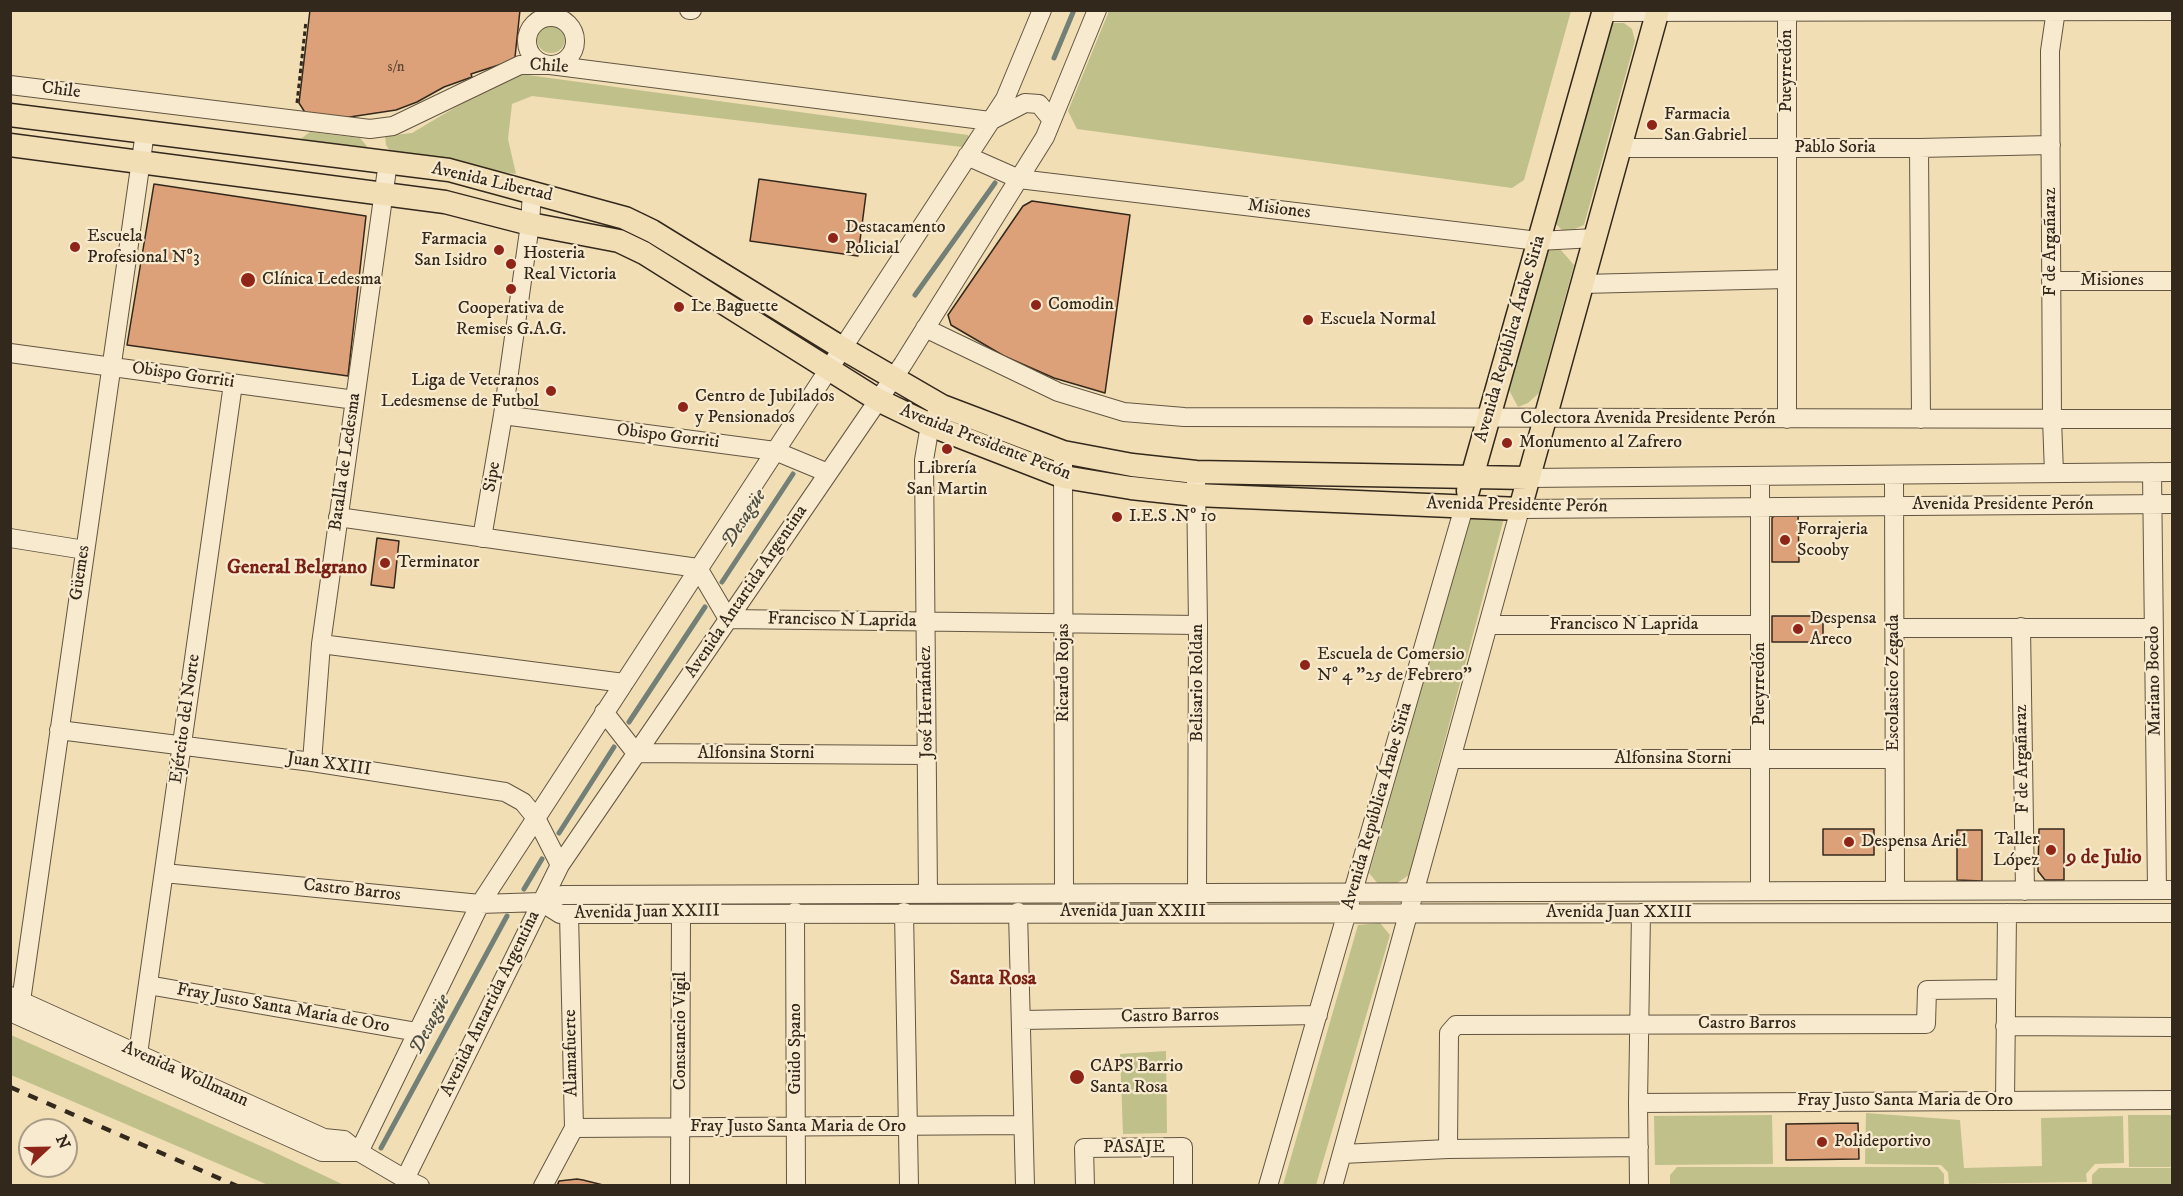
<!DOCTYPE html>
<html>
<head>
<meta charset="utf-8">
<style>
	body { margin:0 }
	#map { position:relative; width:2183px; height:1196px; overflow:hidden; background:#f2deb5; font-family:"IM FELL DW Pica",serif }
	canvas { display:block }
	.frame { position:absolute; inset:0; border:12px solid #33281c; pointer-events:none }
	.north { position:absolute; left:18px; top:1118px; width:60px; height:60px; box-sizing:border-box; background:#f7eacf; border:2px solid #a99c87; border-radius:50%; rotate:68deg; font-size:16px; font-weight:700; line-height:24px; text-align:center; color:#33281c }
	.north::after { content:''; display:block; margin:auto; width:21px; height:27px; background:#8f2418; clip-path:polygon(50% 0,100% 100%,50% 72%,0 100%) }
</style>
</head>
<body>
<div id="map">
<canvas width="2183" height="1196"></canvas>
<div class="frame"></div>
<div class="north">N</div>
</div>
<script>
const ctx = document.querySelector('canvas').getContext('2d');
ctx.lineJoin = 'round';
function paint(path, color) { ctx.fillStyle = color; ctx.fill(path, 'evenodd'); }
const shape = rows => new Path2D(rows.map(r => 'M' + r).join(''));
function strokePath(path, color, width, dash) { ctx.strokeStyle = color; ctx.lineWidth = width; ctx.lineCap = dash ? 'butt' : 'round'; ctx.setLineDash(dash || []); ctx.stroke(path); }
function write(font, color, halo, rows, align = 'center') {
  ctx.font = font + ' "IM FELL DW Pica",serif'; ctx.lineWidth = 4.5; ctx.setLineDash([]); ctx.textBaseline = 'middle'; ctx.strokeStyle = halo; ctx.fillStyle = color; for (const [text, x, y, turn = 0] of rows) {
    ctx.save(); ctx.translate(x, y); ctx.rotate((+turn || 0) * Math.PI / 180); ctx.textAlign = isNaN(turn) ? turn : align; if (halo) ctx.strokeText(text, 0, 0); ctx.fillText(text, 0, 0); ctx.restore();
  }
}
const green = shape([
	[1109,11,1109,10,1571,11,1524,180,1512,188,1077,129,1068,111],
	[1613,23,1624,23,1632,29,1635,41,1584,225,1565,233,1552,220,1604,33],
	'537 39a14 14 0 1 1 28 0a14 14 0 1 1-28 0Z',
	[513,73,968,135,969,142,962,147,532,96,512,104,508,139,516,174,459,164,394,157,386,145,385,136,412,133],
	[310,132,360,138,370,150,295,143],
	[1560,249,1574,265,1539,393,1528,403,1518,407,1508,388,1541,255,1550,250],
	[1471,515,1504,518,1409,875,1394,885,1379,885,1369,873],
	[1380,923,1390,935,1316,1185,1283,1185,1358,925],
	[11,1035,272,1151,344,1185,268,1185,11,1075],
	[1166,1051,1167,1133,1123,1134,1120,1054],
	[1866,1113,1960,1120,1964,1168,2042,1166,2041,1118,2123,1116,2124,1163,2095,1164,2086,1174,2087,1182,1949,1184,1948,1172,1941,1165,1865,1164],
	[1772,1115,1773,1164,1655,1165,1654,1116],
	[2128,1115,2172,1115,2172,1167,2129,1167],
	[1677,1167,1938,1167,1944,1174,1944,1185,1670,1185,1670,1175],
	[2099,1168,2172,1168,2172,1185,2092,1185,2092,1175]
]);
const stream = shape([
	[1054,58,1074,10],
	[915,295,995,183],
	[722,582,793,474],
	[629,722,705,607],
	[559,833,614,747],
	[524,889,542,859],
	[381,1148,507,916]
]);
const building = shape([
	[310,10,520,10,515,57,508,62,471,74,472,77,444,87,417,102,396,110,343,118,306,114,299,103,310,10],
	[759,179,866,194,858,256,750,241,759,179],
	[154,184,366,216,348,376,127,345,154,184],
	[1032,201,1130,215,1105,393,1054,378,1004,356,951,325,948,315,1023,206,1032,201],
	[1780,511,1798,511,1799,562,1772,562,1772,518,1780,511],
	[377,538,399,541,394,588,371,585,377,538],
	[1772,616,1823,616,1823,642,1772,642,1772,616],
	[1823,829,1874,829,1874,855,1823,855,1823,829],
	[2039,829,2064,829,2064,880,2045,880,2038,871,2039,829],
	[1957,830,1982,830,1982,881,1957,880,1957,830],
	[1858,1123,1859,1159,1786,1160,1786,1124,1858,1123],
	[577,1179,583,1180,607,1186,557,1186,559,1181,577,1179]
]);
const path = shape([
	[297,103,306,21]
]);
const minor = shape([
	[689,10,692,10],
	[1603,12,2172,11],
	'527 41a24 24 0 1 1 48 0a24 24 0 1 1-48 0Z',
	[10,85,370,129,393,126,520,65,550,65,990,121,1025,103,1039,104,1052,120],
	[1620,148,1919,148,2051,145],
	[1919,148,1921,419],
	[967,156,1019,179,1538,241,1595,238],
	[2051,281,2172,281],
	[1582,284,1787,279],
	[925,328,1058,392,1124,412,1184,417,2172,419],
	[10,353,355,400],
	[503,415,775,451,828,473],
	[1787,419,1787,12],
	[1063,452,1064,894],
	[2152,472,2157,890],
	[2054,473,2052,419,2050,51,2056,10],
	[1894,475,1895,891],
	[1760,476,1760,891],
	[1528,478,2172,472],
	[1196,483,1198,625,1197,893],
	[338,517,698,568,728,619,1198,625],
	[10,538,85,550],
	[482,538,503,415,530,224,532,192],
	[1488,625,1759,625],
	[2021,627,2025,891],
	[1894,628,2154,628],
	[321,644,624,683],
	[604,712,636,753,927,755],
	[59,730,312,762,505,792,523,802,536,818,560,865],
	[1451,759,1894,759],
	[312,762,321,644,388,162],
	[164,873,480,904,541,902,562,895,2172,890],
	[928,894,924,460,930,425,936,415],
	[541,902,560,914,569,914,2172,913],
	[795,912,796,1186],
	[904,912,909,1186],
	[1018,912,1025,1186],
	[148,985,417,1032],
	[10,996,324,1138,344,1140,359,1152,405,1179,420,1186],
	[10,1012,322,1152,359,1152],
	[17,1015,21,1001,145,132],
	[1021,1020,1318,1015],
	[2005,1026,2172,1027],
	[138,1054,233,384],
	[2005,1101,2007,913],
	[1638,1103,2172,1100],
	[574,1128,1023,1125],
	[1448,1149,1449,1033,1456,1025,1926,1024,1927,990,2005,989],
	[359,1152,480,904,1005,99,1042,10],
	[1342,1154,1448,1149,1639,1147],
	[405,1179,560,865,903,364,1045,137,1097,10],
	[543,1186,574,1128,569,914],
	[680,1186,681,912],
	[1085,1186,1084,1148,1183,1147,1183,1186],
	[1268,1186,1464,507],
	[1333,1186,1520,509,2172,504],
	[1639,1186,1638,1103,1641,913]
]);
const major = shape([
	[10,115,449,170,625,218,652,231,842,348,942,406,1063,452,1132,465,1196,472,1528,478],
	[10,145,445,202,530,224,619,241,644,253,878,400,930,425,1064,477,1131,488,1196,495,1520,509,1658,10],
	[1468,491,1604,10]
]);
const rail = shape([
	[10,1087,237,1186]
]);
const markers = [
	[1652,125,6,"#8f2418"],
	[833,238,6,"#8f2418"],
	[75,247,6,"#8f2418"],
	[499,250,6,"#8f2418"],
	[511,264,6,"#8f2418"],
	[248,280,8,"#8f2418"],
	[511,289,6,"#8f2418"],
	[1036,305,6,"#8f2418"],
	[679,307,6,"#8f2418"],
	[1308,320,6,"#8f2418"],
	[551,391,6,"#8f2418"],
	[683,407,6,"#8f2418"],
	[1507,443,6,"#8f2418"],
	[947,449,6,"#8f2418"],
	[1117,517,6,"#8f2418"],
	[1785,540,6,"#8f2418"],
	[385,563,6,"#8f2418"],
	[1798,629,6,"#8f2418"],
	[1305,665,6,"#8f2418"],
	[1849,842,6,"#8f2418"],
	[2051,850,6,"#8f2418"],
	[1077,1077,8,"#8f2418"],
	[1822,1142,6,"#8f2418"]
];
const numberNames = [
	["s/n",396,68]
];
const streetNames = [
	["Chile",549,67,4],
	["Pueyrredón",1787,71,-90],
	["Chile",61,91,7],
	["Pablo Soria",1835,148],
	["Avenida Libertad",492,183,13],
	["Misiones",1279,210,7],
	["F de Argañaraz",2051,242,-90],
	["Misiones",2112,281],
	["Avenida República Árabe Siria",1511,339,-74],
	["Obispo Gorriti",183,376,8],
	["Colectora Avenida Presidente Perón",1648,419],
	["Obispo Gorriti",668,437,7],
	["Avenida Presidente Perón",985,443,21],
	["Batalla de Ledesma",346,462,-82],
	["Sipe",493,477,-80],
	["Avenida Presidente Perón",2003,505],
	["Avenida Presidente Perón",1517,506,1],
	["Güemes",81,573,-82],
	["Avenida Antartida Argentina",747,592,-56],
	["Francisco N Laprida",842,621,1],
	["Francisco N Laprida",1624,625],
	["Ricardo Rojas",1064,673,-90],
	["Mariano Boedo",2155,681,-91],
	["Belisario Roldan",1198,683,-90],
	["Escolastico Zegada",1894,683,-90],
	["Pueyrredón",1760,684,-90],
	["José Hernández",927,702,-91],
	["Ejército del Norte",186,719,-82],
	["Alfonsina Storni",756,754],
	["Alfonsina Storni",1673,759],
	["F de Argañaraz",2023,759,-91],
	["Juan XXIII",329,765,8],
	["Avenida República Árabe Siria",1378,806,-74],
	["Castro Barros",352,891,6],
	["Avenida Juan XXIII",1133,912],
	["Avenida Juan XXIII",647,913,-1],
	["Avenida Juan XXIII",1619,913],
	["Avenida Antartida Argentina",491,1004,-64],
	["Fray Justo Santa Maria de Oro",283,1009,10],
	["Castro Barros",1170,1017,-1],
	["Castro Barros",1747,1024],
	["Constancio Vigil",681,1031,-90],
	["Guido Spano",796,1049,-90],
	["Alamafuerte",572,1053,-91],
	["Avenida Wollmann",185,1075,24],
	["Fray Justo Santa Maria de Oro",1905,1101],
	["Fray Justo Santa Maria de Oro",798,1127],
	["PASAJE",1134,1148]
];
const poiNames = [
	["Farmacia",1664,115],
	["San Gabriel",1664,136],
	["Destacamento",845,228],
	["Policial",845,249],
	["Escuela",87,237],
	["Profesional Nº3",87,258],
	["Farmacia",487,240,"right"],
	["San Isidro",487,261,"right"],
	["Hosteria",523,254],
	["Real Victoria",523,275],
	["Clínica Ledesma",262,280],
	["Comodin",1048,305],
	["Le Baguette",691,307],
	["Cooperativa de",511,309,"center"],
	["Remises G.A.G.",511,330,"center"],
	["Escuela Normal",1320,320],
	["Liga de Veteranos",539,381,"right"],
	["Ledesmense de Futbol",539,402,"right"],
	["Centro de Jubilados",695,397],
	["y Pensionados",695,418],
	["Monumento al Zafrero",1519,443],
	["Librería",947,469,"center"],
	["San Martin",947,490,"center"],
	["I.E.S .Nº 10",1129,517],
	["Forrajeria",1797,530],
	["Scooby",1797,551],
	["Terminator",397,563],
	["Despensa",1810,619],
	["Areco",1810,640],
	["Escuela de Comersio",1317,655],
	["Nº 4 \"25 de Febrero\"",1317,676],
	["Taller",2039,840,"right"],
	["López",2039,861,"right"],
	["Despensa Ariel",1861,842],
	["CAPS Barrio",1090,1067],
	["Santa Rosa",1090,1088],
	["Polideportivo",1834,1142]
];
const waterNames = [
	["Desagüe",745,519,-57],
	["Desagüe",431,1025,-62]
];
const neighbourhoodNames = [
	["General Belgrano",297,569],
	["9 de Julio",2104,859],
	["Santa Rosa",993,980]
];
paint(green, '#c0c08a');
strokePath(stream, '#728077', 5);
paint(building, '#dca179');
strokePath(building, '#33281c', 1.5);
strokePath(minor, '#635642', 20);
strokePath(major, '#33281c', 25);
strokePath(path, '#33281c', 3, [4.5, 3]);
strokePath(minor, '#f7eacf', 18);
strokePath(major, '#f2deb5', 22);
strokePath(rail, '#33281c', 4.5, [10, 10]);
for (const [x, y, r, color] of markers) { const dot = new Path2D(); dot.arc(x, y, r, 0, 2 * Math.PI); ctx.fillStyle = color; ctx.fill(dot); strokePath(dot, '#f7eacf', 2); }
write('15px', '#5d4633', null, numberNames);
write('18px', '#33281c', '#f7eacf', streetNames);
write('18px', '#33281c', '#f7eacf', poiNames, 'left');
write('italic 20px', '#4d4d42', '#f7eacf', waterNames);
write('bold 20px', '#7a1f14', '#f7eacf', neighbourhoodNames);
</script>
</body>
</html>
